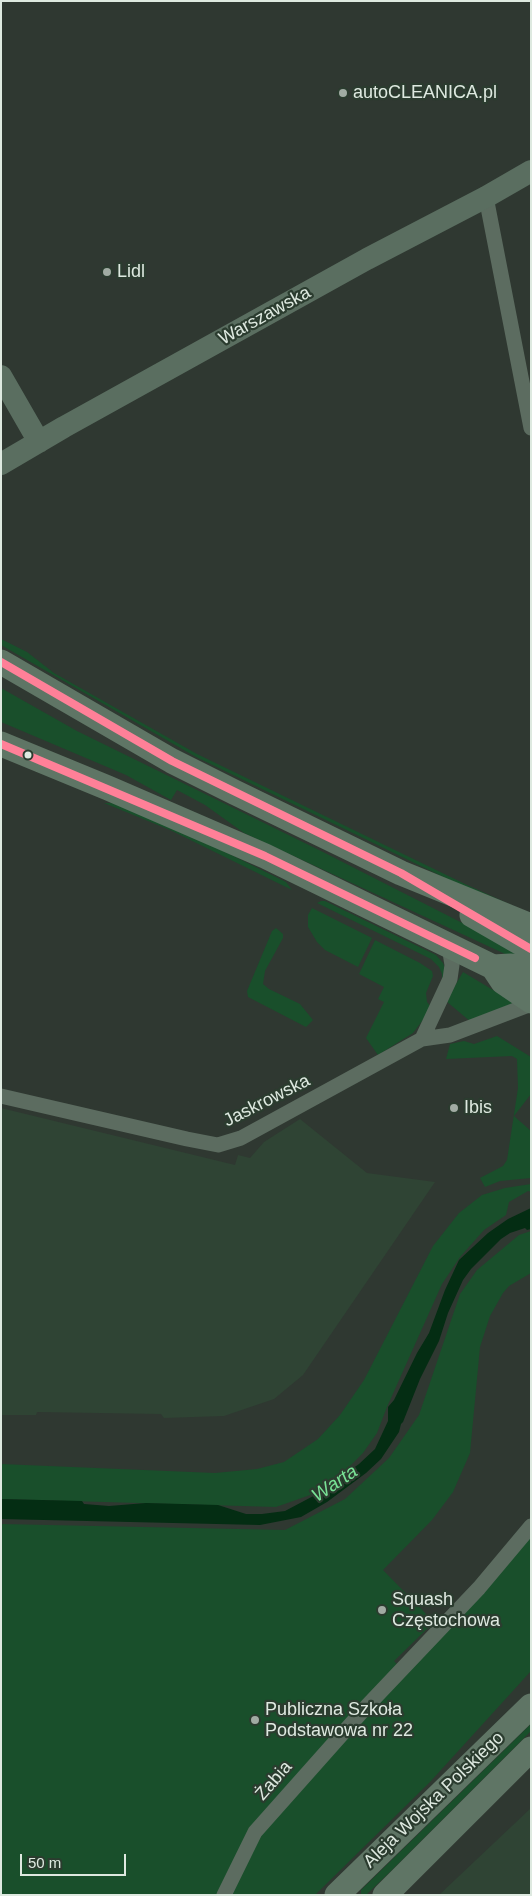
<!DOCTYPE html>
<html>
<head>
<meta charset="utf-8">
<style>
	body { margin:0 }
	#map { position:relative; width:532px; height:1896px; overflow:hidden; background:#2f3831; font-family:Helvetica,sans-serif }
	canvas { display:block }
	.frame { position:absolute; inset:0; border:2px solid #dee9e0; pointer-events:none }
	.scale { position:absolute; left:20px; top:1854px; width:106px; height:22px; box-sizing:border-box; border:2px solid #dee9e0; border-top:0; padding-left:6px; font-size:15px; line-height:18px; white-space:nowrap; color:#dee9e0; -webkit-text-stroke:4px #2b3c2f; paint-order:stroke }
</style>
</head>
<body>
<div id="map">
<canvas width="532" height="1896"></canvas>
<div class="frame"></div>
<div class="scale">50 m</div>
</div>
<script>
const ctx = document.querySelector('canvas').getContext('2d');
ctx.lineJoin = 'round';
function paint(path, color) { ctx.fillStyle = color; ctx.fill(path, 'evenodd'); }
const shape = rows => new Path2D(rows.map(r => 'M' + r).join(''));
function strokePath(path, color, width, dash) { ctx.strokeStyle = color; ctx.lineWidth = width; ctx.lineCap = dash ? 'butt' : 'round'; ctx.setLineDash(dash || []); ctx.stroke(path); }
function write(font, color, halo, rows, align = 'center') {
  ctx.font = font + ' Helvetica,sans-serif'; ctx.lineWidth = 4.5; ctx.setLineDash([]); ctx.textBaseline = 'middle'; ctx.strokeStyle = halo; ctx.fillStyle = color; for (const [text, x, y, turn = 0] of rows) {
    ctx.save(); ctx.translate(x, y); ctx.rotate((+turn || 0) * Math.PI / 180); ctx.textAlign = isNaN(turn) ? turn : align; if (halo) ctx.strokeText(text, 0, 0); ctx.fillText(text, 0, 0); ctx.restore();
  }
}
const built = shape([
	[1,1108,235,1165,238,1155,250,1158,264,1142,300,1119,367,1173,435,1182,303,1375,274,1399,224,1416,164,1418,161,1414,37,1412,36,1415,1,1415],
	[531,1808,531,1895,439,1895]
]);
const green = shape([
	[1,639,27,652,54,673,197,754,465,884,531,914,464,887,196,757,1,645],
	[1,688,77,731,323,852,531,958,531,966,244,833,205,805,177,790,171,800,126,775,1,722],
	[104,803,116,803,197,838,286,882,292,890,170,830],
	[321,901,325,901,436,955,443,963,446,971,445,979,442,979,442,974,439,967,431,959,317,903],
	[312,908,372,938,358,967,325,950,317,942,308,927,308,915],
	[276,928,283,934,283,938,265,971,263,984,269,989,300,1004,313,1020,306,1027,248,997,247,991,272,931],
	[375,940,420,963,432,971,433,976,426,993,427,1002,432,1008,413,1033,378,1055,366,1038,384,1002,378,999,384,987,359,974],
	[463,972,513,1002,512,1005,471,1022,446,1001],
	[497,1036,531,1057,531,1094,514,1116,531,1131,531,1178,500,1181,485,1187,480,1178,503,1166,507,1160,518,1088,517,1059,512,1056,446,1059,450,1044,464,1041,474,1044],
	[531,1184,531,1192,528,1191,509,1202,506,1215,484,1230,460,1257,442,1284,387,1407,377,1433,363,1453,342,1474,313,1494,276,1507,1,1499,1,1464,215,1473,257,1469,284,1462,318,1439,340,1415,364,1380,433,1246,459,1213,482,1195,505,1188],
	[531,1231,531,1273,509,1286,503,1293,490,1316,480,1347,470,1453,453,1492,432,1520,383,1570,434,1622,394,1661,406,1674,531,1535,531,1671,430,1782,315,1895,1,1895,1,1524,285,1530,345,1499,389,1458,419,1415,460,1294,477,1270,519,1235],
	[531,1724,531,1731,391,1871,366,1895,361,1895,361,1890]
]);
const water = shape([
	[531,1208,531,1229,527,1230,525,1228,510,1233,501,1239,471,1269,463,1280,448,1313,439,1341,420,1379,403,1422,401,1424,399,1432,381,1459,366,1473,327,1502,301,1517,260,1525,1,1519,1,1499,82,1501,84,1504,109,1506,146,1503,218,1505,246,1514,262,1514,285,1511,319,1493,359,1464,375,1449,388,1421,388,1407,394,1400,417,1353,429,1333,445,1290,459,1260,488,1233,508,1219]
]);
const street = shape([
	[486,197,531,428],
	[422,1039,450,979,452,965,449,946],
	[1,1096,187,1139,218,1145,241,1138,422,1039,450,1035,531,1004],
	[224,1895,255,1832,367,1706,479,1588,531,1526]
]);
const secondary = shape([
	[1,376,39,442],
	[1,464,64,427,367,259,486,197,531,171]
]);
const primary = shape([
	[1,662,172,761,234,792,401,873,531,926],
	[1,744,108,788,265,856,493,967,503,982,531,1001],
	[472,915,531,949],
	[493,967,511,966,531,975],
	[337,1895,531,1706],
	[385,1895,531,1749]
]);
const bus1 = shape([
	[1,662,172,761,401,873,531,949],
	[1,744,265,856,475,958]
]);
const markers = [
	[343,93,5,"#a1aba3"],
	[107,272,5,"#a1aba3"],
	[28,755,4.5,"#dee9e0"],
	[454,1108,5,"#a1aba3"],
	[382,1610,5,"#a1aba3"],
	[255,1720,5,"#a1aba3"]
];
const poiNames = [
	["autoCLEANICA.pl",353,93],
	["Lidl",117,272],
	["Ibis",464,1108],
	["Squash",392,1600],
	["Częstochowa",392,1621],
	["Publiczna Szkoła",265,1710],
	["Podstawowa nr 22",265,1731]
];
const streetNames = [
	["Warszawska",265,316,-29],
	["Jaskrowska",267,1101,-27],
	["Żabia",274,1781,-49],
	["Aleja Wojska Polskiego",434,1800,-44]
];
const waterNames = [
	["Warta",335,1484,-34]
];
paint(built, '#2f4434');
paint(green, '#194f2b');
paint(water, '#042d13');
strokePath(street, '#5c6c60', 15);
strokePath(secondary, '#5a6e60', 22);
strokePath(primary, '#5f7565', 25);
strokePath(bus1, '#ff8098', 8);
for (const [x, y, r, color] of markers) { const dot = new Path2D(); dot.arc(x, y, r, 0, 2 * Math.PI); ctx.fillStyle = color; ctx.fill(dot); strokePath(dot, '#2b3c2f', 2); }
write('18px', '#dee9e0', '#2b3c2f', poiNames, 'left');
write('18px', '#dee9e0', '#2b3c2f', streetNames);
write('italic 19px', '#78e195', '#2b3c2f', waterNames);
</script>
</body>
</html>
